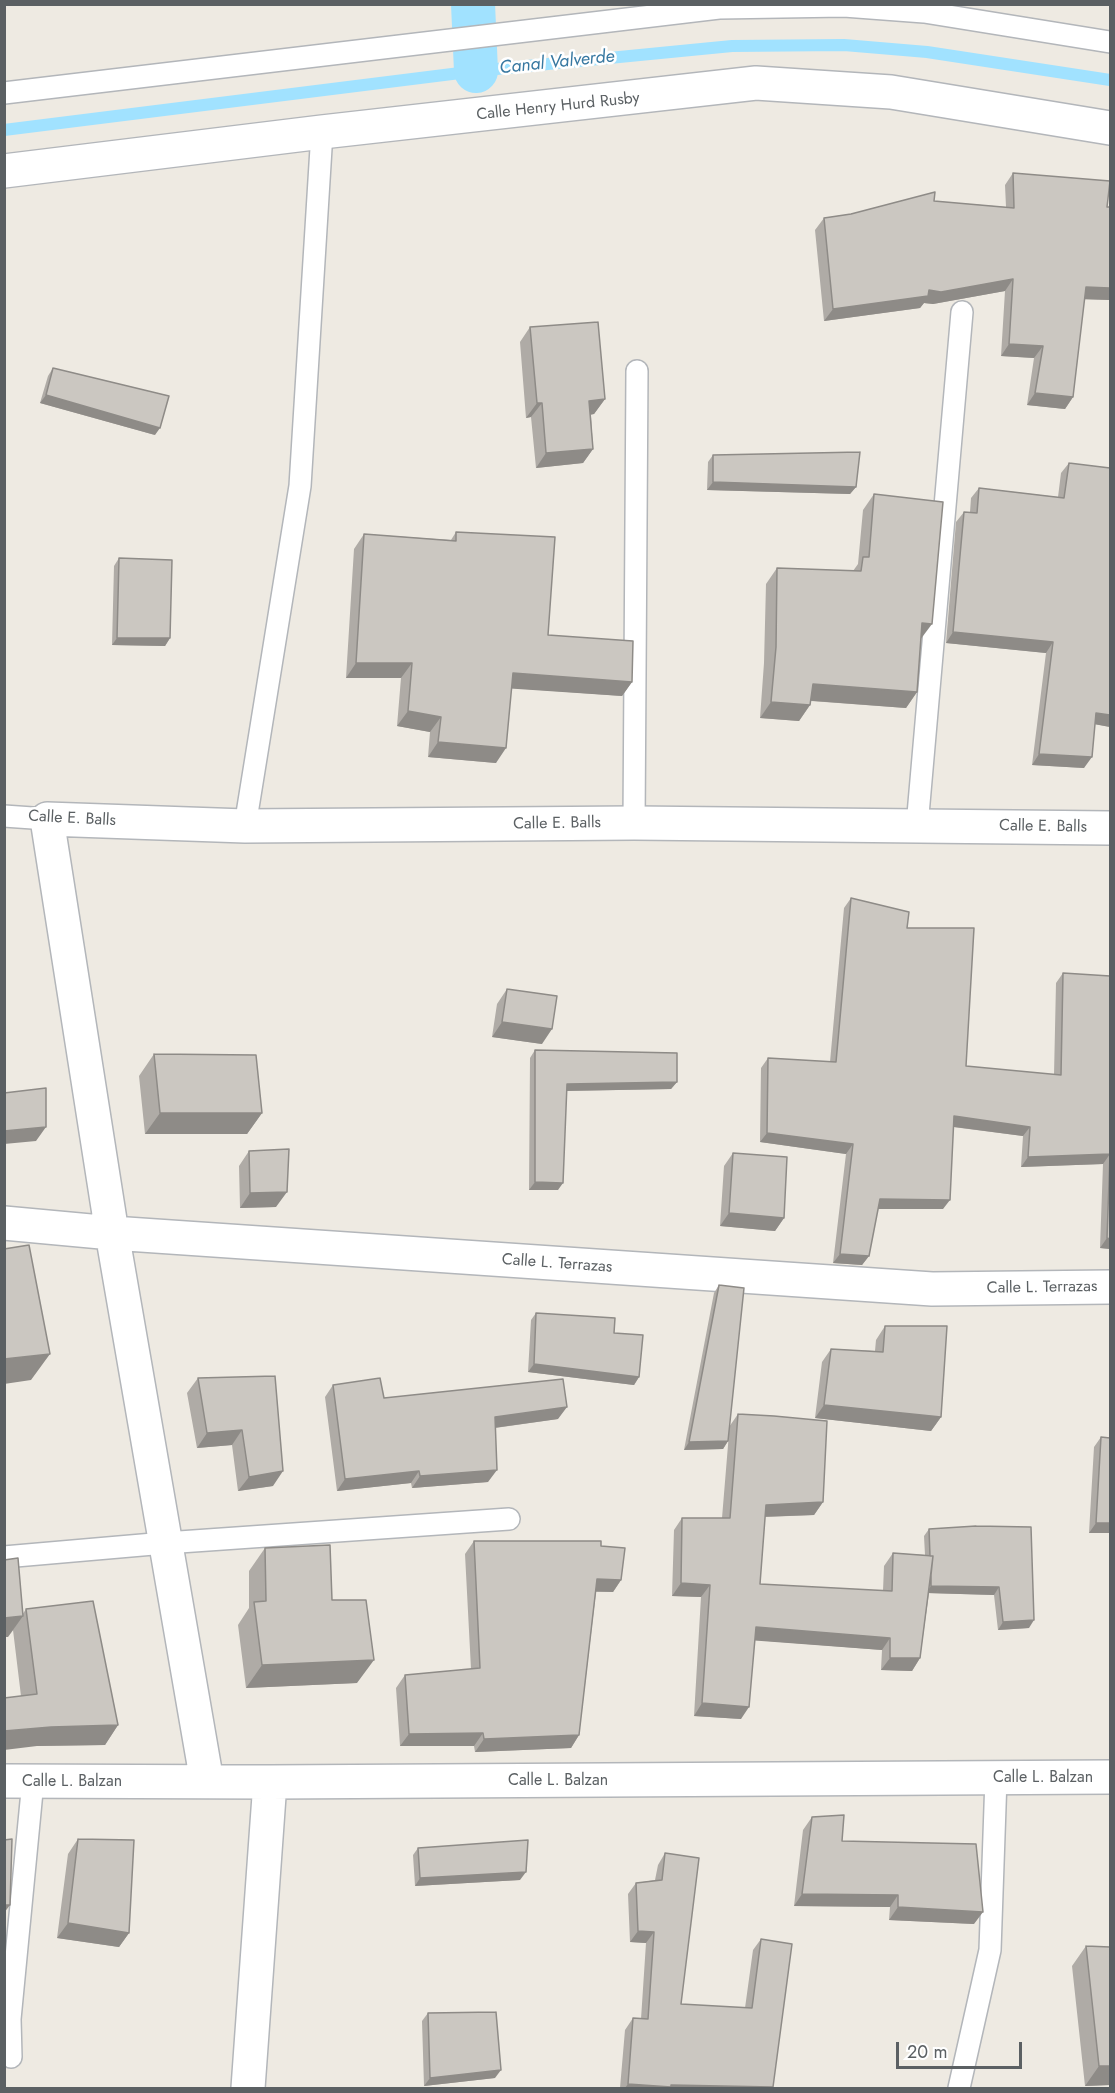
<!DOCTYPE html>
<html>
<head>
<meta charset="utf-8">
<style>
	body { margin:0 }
	#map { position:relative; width:1115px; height:2093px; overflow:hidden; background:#eeeae2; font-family:Jost,sans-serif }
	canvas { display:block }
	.frame { position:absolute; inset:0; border:6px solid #5b6063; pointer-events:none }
	.scale { position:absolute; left:896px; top:2042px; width:126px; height:27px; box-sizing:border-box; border:3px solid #5b6063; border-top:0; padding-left:8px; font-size:18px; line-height:21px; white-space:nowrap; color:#5b6063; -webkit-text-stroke:4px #fff; paint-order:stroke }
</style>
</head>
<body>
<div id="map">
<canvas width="1115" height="2093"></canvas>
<div class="frame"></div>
<div class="scale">20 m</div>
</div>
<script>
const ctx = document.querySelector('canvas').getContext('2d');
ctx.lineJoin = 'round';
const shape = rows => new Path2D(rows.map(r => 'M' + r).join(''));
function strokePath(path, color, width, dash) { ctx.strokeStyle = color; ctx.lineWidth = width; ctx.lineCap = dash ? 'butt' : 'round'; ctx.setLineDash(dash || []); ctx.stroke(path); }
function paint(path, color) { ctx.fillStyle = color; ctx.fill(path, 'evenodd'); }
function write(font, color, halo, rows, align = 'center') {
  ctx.font = font + ' Jost,sans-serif'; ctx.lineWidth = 5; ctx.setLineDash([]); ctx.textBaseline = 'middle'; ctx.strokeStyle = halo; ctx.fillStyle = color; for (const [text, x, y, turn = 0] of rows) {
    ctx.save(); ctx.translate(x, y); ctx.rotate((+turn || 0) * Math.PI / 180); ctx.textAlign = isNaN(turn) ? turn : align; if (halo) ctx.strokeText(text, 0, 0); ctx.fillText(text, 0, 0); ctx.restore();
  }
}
const stream = shape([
	[4,130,476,71,732,46,844,45,927,52,1110,80]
]);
const canal = shape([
	[473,4,476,71]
]);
const service = shape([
	[4,93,719,8,844,6,924,12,1110,42],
	[4,816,47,819],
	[634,823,637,371],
	[245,826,300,486,322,132],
	[917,826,962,312],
	[4,1557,165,1543,509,1519],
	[11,2057,10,2019,33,1781],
	[959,2088,990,1950,996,1778]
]);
const minor = shape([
	[4,1223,112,1233,932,1289,1110,1287],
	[4,1781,270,1782,1110,1777],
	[207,1782,112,1233,47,819,245,826,634,823,1110,828],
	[248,2088,270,1782]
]);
const tertiary = shape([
	[4,171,322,132,756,83,891,92,1110,128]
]);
const wall = shape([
	[1013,173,1107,207,1110,207,1110,300,1084,299,1073,397,1065,409,1027,405,1034,358,1001,356,1005,291,933,304,924,303,920,308,824,321,815,230,824,218,934,201,1006,207,1005,185],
	[530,327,605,399,594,414,591,415,593,449,583,463,536,468,531,417,526,418,520,342],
	[53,368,155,435,40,403,48,376],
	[713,455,856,487,850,494,707,490,708,462],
	[1069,463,1110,468,1110,727,1095,724,1084,768,1032,765,1046,653,946,643,956,522,964,512,970,512,971,498,979,488,1058,497,1061,473],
	[874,494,921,639,917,692,906,708,811,701,810,705,799,721,760,718,764,663,766,584,777,568,853,571,858,564,863,510],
	[456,532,548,635,632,682,622,696,512,688,496,763,428,757,430,732,397,726,401,678,346,678,354,549,364,534,451,540],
	[119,558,170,638,165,646,112,645,114,566],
	[851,898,907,928,966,1066,1054,1075,1056,983,1063,973,1110,976,1110,1249,1100,1248,1103,1164,1021,1167,1023,1136,953,1127,943,1209,878,1209,869,1256,862,1265,833,1263,846,1154,760,1142,761,1068,768,1058,830,1062,844,908],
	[507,989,542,1044,492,1037,497,1004],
	[535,1050,677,1082,671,1089,567,1091,558,1190,529,1190,530,1058],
	[154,1054,262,1113,247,1134,145,1134,139,1076],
	[249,1151,276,1207,240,1208,239,1166],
	[733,1153,784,1218,775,1231,720,1226,724,1166],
	[719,1285,729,1427,738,1414,823,1502,814,1515,765,1517,760,1584,883,1591,884,1566,893,1553,925,1555,924,1536,929,1529,976,1526,1029,1628,998,1630,994,1595,929,1593,920,1658,912,1671,881,1670,882,1650,755,1640,741,1719,694,1716,701,1597,672,1596,674,1530,682,1518,722,1518,729,1433,728,1441,723,1449,684,1450,714,1293],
	[536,1313,614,1333,639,1377,634,1385,528,1372,531,1320],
	[885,1326,941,1417,931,1431,815,1418,822,1362,831,1349,875,1351,876,1340],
	[275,1376,273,1486,238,1491,232,1445,197,1448,187,1393,198,1378],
	[333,1385,384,1398,558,1419,495,1428,488,1482,412,1488,411,1483,337,1491,325,1397],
	[1101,1437,1110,1438,1110,1533,1089,1533,1094,1447],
	[474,1541,601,1546,621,1580,613,1592,596,1592,579,1735,571,1748,475,1752,474,1746,400,1746,396,1688,405,1675,471,1669,465,1554],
	[265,1548,332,1600,357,1683,246,1688,238,1625,249,1608,249,1571],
	[26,1609,118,1725,105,1745,37,1746,21,1696,13,1630,8,1637],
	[812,1817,842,1841,974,1924,889,1920,890,1907,794,1906,803,1830],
	[78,1839,129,1933,119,1947,57,1938,68,1854],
	[418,1848,520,1880,415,1886,413,1855],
	[665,1853,681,2004,745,2008,753,1950,761,1939,772,2088,620,2088,625,2030,633,2018,641,2019,646,1943,630,1942,628,1894,636,1883,655,1880,658,1865],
	[1086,1946,1110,2085,1085,2086,1072,1966],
	[428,2013,495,2078,424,2086,422,2021]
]);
const shadedWall = shape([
	[1013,279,1005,291,933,304,924,303,920,308,824,321,833,309,929,290],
	[1086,287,1110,288,1110,300,1077,299],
	[1009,344,1043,346,1034,358,1001,356],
	[1035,393,1073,397,1065,409,1027,405],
	[46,395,160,428,155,435,40,403],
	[605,399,594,414,579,415,589,401],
	[537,403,542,403,531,417,526,418],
	[593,449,583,463,536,468,546,453],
	[713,482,856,487,850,494,707,490],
	[922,623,932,624,920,640],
	[953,632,1053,642,1046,653,946,643],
	[117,638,170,638,165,646,112,645],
	[356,663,412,663,401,678,346,678],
	[513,673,632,682,622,696,503,688],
	[813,684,917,692,906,708,801,700],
	[771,702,810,705,799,721,760,718],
	[408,711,441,717,430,732,397,726],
	[1096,713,1110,715,1110,727,1088,723],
	[438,742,506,748,496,763,428,757],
	[1039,754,1092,757,1084,768,1032,765],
	[502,1022,552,1029,542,1044,492,1037],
	[677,1082,671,1089,562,1091,567,1084],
	[160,1113,262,1113,247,1134,145,1134],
	[954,1116,1030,1127,1023,1136,947,1126],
	[46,1127,36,1141,4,1144,4,1131],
	[767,1133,853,1144,846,1154,760,1142],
	[1110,1154,1103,1164,1021,1167,1028,1157],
	[535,1182,563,1183,558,1190,529,1190],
	[287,1192,276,1207,240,1208,250,1193],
	[880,1199,950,1200,943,1209,873,1209],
	[729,1213,784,1218,775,1231,720,1226],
	[1107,1238,1110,1239,1110,1249,1100,1248],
	[840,1254,869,1256,862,1265,833,1263],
	[50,1354,31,1380,4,1384,4,1359],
	[534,1364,639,1377,634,1385,528,1372],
	[824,1405,941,1417,931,1431,815,1418],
	[567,1407,558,1419,486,1429,495,1417],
	[242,1430,232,1445,197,1448,207,1433],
	[728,1441,723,1449,684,1450,689,1442],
	[497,1470,488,1482,412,1488,420,1476],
	[283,1471,273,1486,238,1491,249,1477],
	[419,1471,411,1483,337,1491,345,1479],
	[823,1502,814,1515,757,1517,766,1505],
	[1096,1523,1110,1523,1110,1533,1089,1533],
	[597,1579,621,1580,613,1592,588,1591],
	[681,1583,710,1585,701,1597,672,1596],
	[931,1586,999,1587,994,1595,926,1593],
	[23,1616,8,1637,4,1637,4,1618],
	[1034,1620,1029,1628,998,1630,1003,1622],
	[756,1627,890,1638,882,1650,748,1640],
	[890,1658,920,1658,912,1671,881,1670],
	[374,1660,357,1683,246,1688,262,1665],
	[702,1703,749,1707,741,1719,694,1716],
	[118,1725,105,1745,37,1746,4,1750,4,1731,51,1727],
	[483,1733,474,1746,400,1746,409,1734],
	[579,1735,571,1748,475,1752,484,1739],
	[526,1872,520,1880,415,1886,420,1878],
	[802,1894,898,1895,890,1907,794,1906],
	[4,1905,10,1905,4,1913],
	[898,1907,983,1912,974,1924,889,1920],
	[68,1923,129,1933,119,1947,57,1938],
	[638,1931,654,1932,646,1943,630,1942],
	[1099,2066,1110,2066,1110,2085,1085,2086],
	[501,2070,495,2078,424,2086,430,2078],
	[628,2084,671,2085,773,2087,772,2088,625,2088]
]);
const building = shape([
	[1013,173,1110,181,1107,207,1110,207,1110,288,1086,287,1073,397,1035,393,1043,346,1009,344,1013,279,941,292,929,290,928,296,833,309,824,218,851,214,935,192,934,201,1014,208,1013,173],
	[598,322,605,399,589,401,593,449,546,453,542,403,537,403,530,327,598,322],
	[53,368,169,396,160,428,46,395,53,368],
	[860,452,856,487,713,482,713,455,860,452],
	[1069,463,1110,468,1110,715,1096,713,1092,757,1039,754,1053,642,953,632,964,512,977,513,979,488,1064,498,1069,463],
	[874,494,943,502,932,624,922,623,917,692,813,684,810,705,771,702,776,647,777,568,861,571,863,557,869,557,874,494],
	[456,532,555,537,548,635,633,641,632,682,513,673,506,748,438,742,441,717,408,711,412,663,356,663,364,534,456,541,456,532],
	[119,558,172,560,170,638,117,638,119,558],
	[851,898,909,912,907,928,974,928,966,1066,1061,1075,1063,973,1110,976,1110,1239,1107,1238,1110,1154,1028,1157,1030,1127,954,1116,950,1200,880,1199,869,1256,840,1254,853,1144,767,1133,768,1058,836,1062,851,898],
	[507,989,557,996,552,1029,502,1022,507,989],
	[535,1050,677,1053,677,1082,567,1084,563,1183,535,1182,535,1050],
	[154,1054,256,1055,262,1113,160,1113,154,1054],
	[46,1088,46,1127,4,1131,4,1093,46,1088],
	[289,1149,287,1192,250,1193,249,1151,289,1149],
	[733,1153,787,1157,784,1218,729,1213,733,1153],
	[29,1245,50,1354,4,1359,4,1249,29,1245],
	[719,1285,744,1288,728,1441,689,1442,719,1285],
	[536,1313,615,1318,614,1333,643,1335,639,1377,534,1364,536,1313],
	[885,1326,947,1326,941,1417,824,1405,831,1349,883,1352,885,1326],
	[275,1376,283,1471,249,1477,242,1430,207,1433,198,1378,275,1376],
	[380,1378,384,1398,563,1379,567,1407,495,1417,497,1470,420,1476,419,1471,345,1479,333,1385,380,1378],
	[738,1414,774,1416,827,1421,823,1502,766,1505,760,1584,892,1591,893,1553,933,1556,920,1658,890,1658,890,1638,756,1627,749,1707,702,1703,710,1585,681,1583,682,1518,730,1518,738,1414],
	[1101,1437,1110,1438,1110,1523,1096,1523,1101,1437],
	[976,1526,1031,1527,1034,1620,1003,1622,999,1587,931,1586,931,1575,933,1556,930,1556,929,1529,976,1526],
	[474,1541,601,1541,601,1546,625,1548,621,1580,597,1579,579,1735,484,1739,483,1733,409,1734,405,1675,480,1668,474,1541],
	[330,1545,332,1600,366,1600,374,1660,262,1665,254,1602,266,1601,265,1548,330,1545],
	[18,1558,23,1616,4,1618,4,1560,18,1558],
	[93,1601,118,1725,51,1727,4,1731,4,1698,37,1694,26,1609,93,1601],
	[844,1815,842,1841,976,1844,983,1912,898,1907,898,1895,802,1894,812,1817,844,1815],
	[12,1839,10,1905,4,1905,4,1840,12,1839],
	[78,1839,134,1840,129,1933,68,1923,78,1839],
	[528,1840,526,1872,420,1878,418,1848,528,1840],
	[665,1853,699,1858,681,2004,752,2008,761,1939,792,1944,773,2087,671,2085,671,2087,628,2084,633,2018,648,2019,654,1932,638,1931,636,1883,662,1880,665,1853],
	[1086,1946,1110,1947,1110,2066,1099,2066,1086,1946],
	[496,2012,501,2070,430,2078,428,2013,496,2012]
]);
const streetNames = [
	["Calle Henry Hurd Rusby",558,107,-6],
	["Calle E. Balls",72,819,3],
	["Calle E. Balls",557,824,-1],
	["Calle E. Balls",1043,827,1],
	["Calle L. Terrazas",557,1264,4],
	["Calle L. Terrazas",1042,1288,-1],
	["Calle L. Balzan",1043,1778],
	["Calle L. Balzan",558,1781],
	["Calle L. Balzan",72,1782]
];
const waterNames = [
	["Canal Valverde",557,63,-6]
];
strokePath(stream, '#a1e2ff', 12);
strokePath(canal, '#a1e2ff', 44);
strokePath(service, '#b3b6ba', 24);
strokePath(minor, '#b3b6ba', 36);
strokePath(tertiary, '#b3b6ba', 36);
strokePath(service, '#fff', 21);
strokePath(minor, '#fff', 33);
strokePath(tertiary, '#fff', 33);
paint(wall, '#afaba6');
paint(shadedWall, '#8e8b87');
paint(building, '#cbc7c1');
strokePath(building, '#8e8b87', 1.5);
write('16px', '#5b6063', '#fff', streetNames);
write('italic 18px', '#3778a1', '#fff', waterNames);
</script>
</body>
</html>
